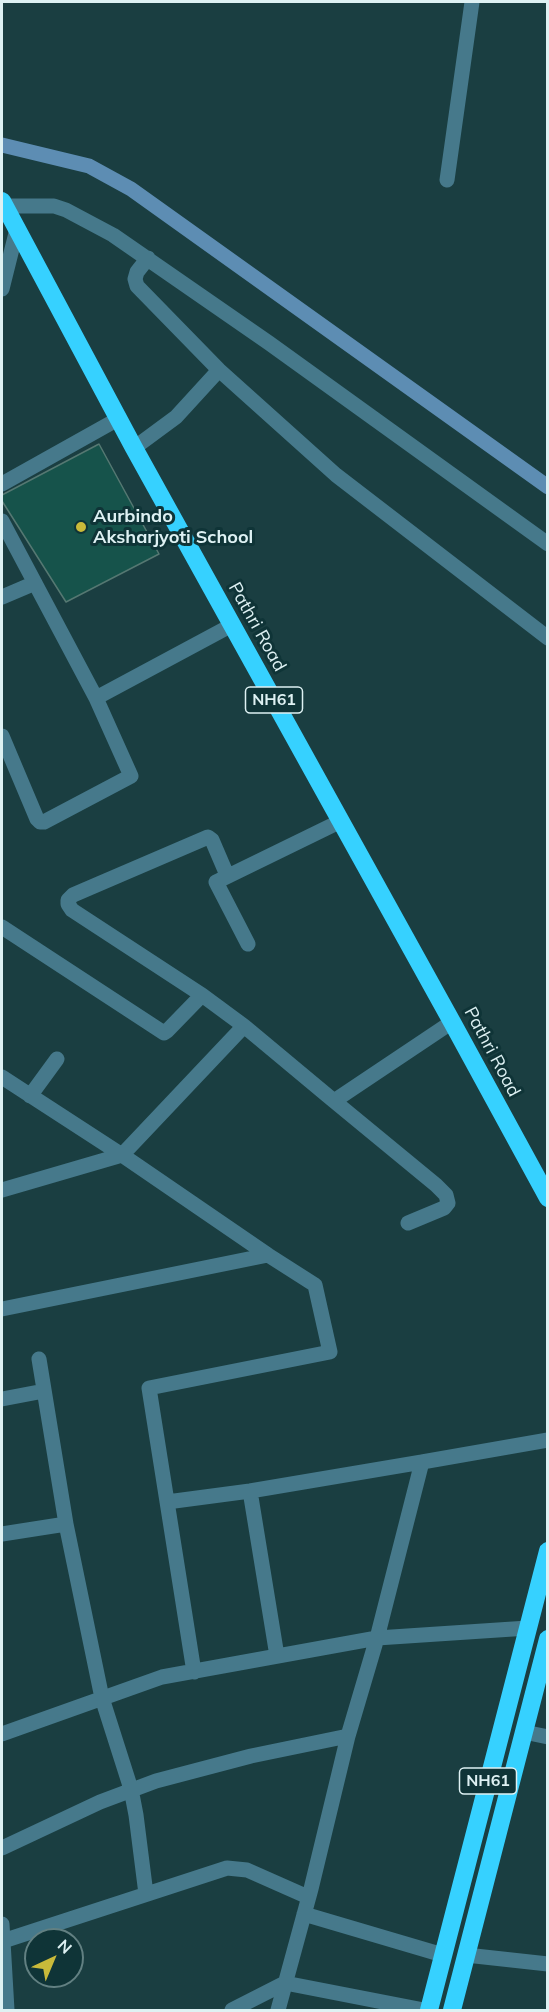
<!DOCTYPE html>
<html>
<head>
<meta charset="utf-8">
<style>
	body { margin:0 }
	#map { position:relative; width:549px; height:2012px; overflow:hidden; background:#1a3e41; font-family:Mulish,sans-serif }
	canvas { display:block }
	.frame { position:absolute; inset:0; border:3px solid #def1f3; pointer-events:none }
	.north { position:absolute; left:24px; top:1928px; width:60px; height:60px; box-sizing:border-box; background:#0f3437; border:2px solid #628082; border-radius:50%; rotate:44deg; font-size:16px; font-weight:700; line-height:24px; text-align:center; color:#def1f3 }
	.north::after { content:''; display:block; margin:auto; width:21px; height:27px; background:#c9ba3a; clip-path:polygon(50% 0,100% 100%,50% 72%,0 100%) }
</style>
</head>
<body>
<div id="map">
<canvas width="549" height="2012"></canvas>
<div class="frame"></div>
<div class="north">N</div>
</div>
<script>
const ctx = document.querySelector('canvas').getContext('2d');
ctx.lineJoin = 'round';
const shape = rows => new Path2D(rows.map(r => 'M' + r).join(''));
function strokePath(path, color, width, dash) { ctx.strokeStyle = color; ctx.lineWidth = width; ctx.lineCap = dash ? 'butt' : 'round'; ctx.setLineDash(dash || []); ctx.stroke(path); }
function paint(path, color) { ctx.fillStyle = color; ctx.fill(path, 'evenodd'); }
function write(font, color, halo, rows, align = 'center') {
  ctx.font = font + ' Mulish,sans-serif'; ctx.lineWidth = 6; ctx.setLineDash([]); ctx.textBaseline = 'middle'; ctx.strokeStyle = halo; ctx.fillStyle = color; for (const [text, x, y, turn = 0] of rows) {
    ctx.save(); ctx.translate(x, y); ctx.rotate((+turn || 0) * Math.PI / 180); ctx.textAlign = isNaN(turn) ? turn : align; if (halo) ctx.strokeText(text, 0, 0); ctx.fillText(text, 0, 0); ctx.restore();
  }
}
const canal = shape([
	[2,145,89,166,131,189,548,487]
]);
const building = shape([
	[99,444,159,554,66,602,2,501,2,495,99,444]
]);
const minor = shape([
	[447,180,472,2],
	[4,206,54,206,66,210,113,235,269,343,548,544],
	[148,258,137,272,135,279,137,286,219,370,336,475,548,638],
	[2,289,17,229],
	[134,448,176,417,219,370],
	[2,484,118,419],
	[2,521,96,698,131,776,44,822,40,822,37,819,2,736],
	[2,597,35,583],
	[96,698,232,625],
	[227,875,212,840,208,837,73,895,68,900,68,904,72,910,202,995,244,1026],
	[2,927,164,1033,167,1031,202,995],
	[248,944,216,882,341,821],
	[2,1077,122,1155],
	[30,1096,57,1059],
	[334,1101,436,1185,446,1195,448,1203,444,1208,408,1223],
	[2,1190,122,1155],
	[268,1255,122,1155,244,1026,334,1101,452,1022],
	[2,1309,268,1255,315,1285,330,1352,149,1388,194,1672],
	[39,1359,66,1524,102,1698,131,1789,136,1815,146,1894],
	[2,1399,44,1391],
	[250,1491,277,1656],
	[167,1502,250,1491,422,1462],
	[2,1534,66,1524],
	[524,1732,548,1737],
	[2,1734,162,1677,377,1638,528,1628],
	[2,1848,100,1802,156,1781,251,1756,348,1736],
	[304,1914,443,1955],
	[2,1924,7,2010],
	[3,1941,227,1868,247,1870,308,1897],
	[466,1955,548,1964],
	[232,2010,285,1983,424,2010],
	[278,2010,311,1889,348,1736,377,1638,422,1462,548,1440]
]);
const highway = shape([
	[2,201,134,448,452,1022,548,1198],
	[429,2010,548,1551],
	[452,2010,548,1639]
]);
const markers = [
	[81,527,6,"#c9ba3a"]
];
const shields = [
	[274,700,57],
	[488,1781,57]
];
const shieldNames = [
	["NH61",274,700],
	["NH61",488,1781]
];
const poiNames = [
	["Aurbindo",93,517],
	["Aksharjyoti School",93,538]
];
const streetNames = [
	["Pathri Road",257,627,61],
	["Pathri Road",492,1052,62]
];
strokePath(canal, '#5d8db3', 15);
paint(building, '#16534b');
strokePath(building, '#557872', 1.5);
strokePath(minor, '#46798b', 15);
strokePath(highway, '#36d1ff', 18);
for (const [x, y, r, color] of markers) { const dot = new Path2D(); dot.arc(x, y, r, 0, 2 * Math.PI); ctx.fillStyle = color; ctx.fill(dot); strokePath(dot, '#0f3437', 2); }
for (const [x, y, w] of shields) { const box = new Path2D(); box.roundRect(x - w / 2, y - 13, w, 26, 4.5); ctx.fillStyle = '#0f3437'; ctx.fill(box); strokePath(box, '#def1f3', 1.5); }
write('bold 16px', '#def1f3', null, shieldNames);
write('bold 18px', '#def1f3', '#0f3437', poiNames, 'left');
write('18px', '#def1f3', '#0f3437', streetNames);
</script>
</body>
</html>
